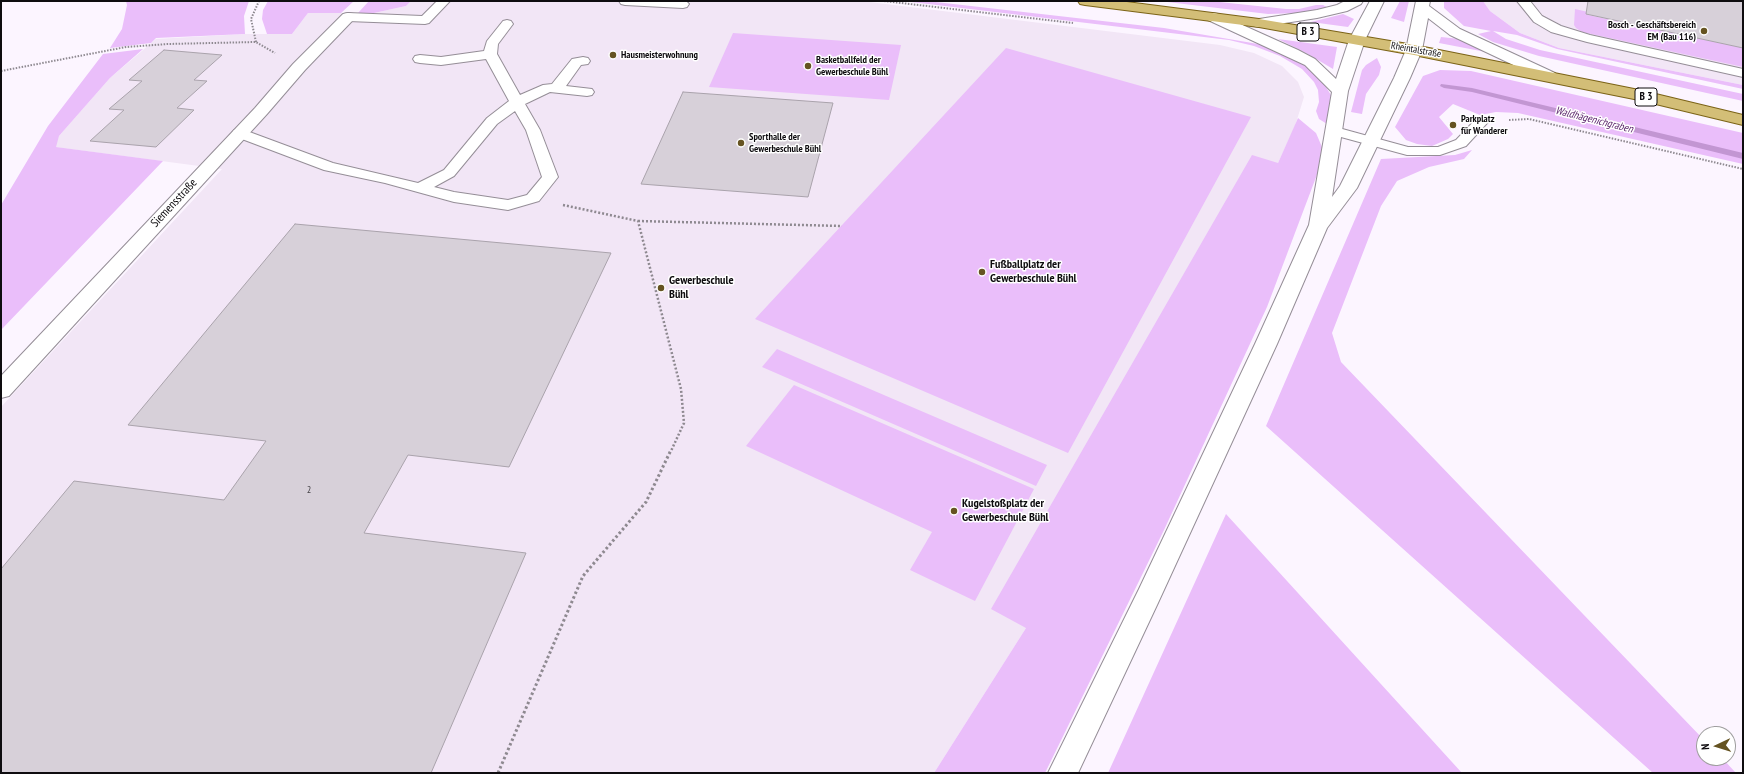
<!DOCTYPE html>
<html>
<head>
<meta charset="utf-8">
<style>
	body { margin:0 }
	#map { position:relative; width:1744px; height:774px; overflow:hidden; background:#fcf5ff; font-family:"PT Sans Narrow",sans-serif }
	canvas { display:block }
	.frame { position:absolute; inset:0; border:2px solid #0e0c0f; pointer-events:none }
	.north { position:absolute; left:1696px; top:726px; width:40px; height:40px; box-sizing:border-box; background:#fff; border:1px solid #9f9e9f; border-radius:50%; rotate:266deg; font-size:11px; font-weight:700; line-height:16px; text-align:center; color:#0e0c0f }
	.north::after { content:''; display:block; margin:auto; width:14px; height:18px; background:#655321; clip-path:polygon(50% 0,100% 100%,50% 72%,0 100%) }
</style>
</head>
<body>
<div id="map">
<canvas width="1744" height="774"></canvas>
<div class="frame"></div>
<div class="north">N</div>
</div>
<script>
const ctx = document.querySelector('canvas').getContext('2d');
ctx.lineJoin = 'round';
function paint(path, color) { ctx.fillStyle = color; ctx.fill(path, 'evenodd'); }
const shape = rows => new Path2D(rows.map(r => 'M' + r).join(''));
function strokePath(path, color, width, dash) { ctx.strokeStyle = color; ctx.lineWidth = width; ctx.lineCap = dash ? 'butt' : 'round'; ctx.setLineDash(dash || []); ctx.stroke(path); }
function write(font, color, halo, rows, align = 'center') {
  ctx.font = font + ' "PT Sans Narrow",sans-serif'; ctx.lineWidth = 3; ctx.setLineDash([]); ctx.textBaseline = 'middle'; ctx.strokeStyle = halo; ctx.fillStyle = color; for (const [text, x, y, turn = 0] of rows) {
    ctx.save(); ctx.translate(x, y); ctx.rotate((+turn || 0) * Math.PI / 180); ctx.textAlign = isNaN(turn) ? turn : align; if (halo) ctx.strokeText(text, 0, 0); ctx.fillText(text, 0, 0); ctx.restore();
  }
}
const built = shape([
	[411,1,861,1,1220,45,1254,53,1282,66,1298,82,1304,97,1295,126,1278,163,1026,628,934,773,1,773,1,407,222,169,55,147,59,136,110,78,156,39,245,34,292,34,308,13,374,13,406,6],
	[1483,1,1743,1,1743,85,1559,48,1520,33,1490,11]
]);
const green = shape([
	[126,1,249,1,244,16,245,34,156,38,151,43,110,48,122,29,127,5],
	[268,1,354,1,341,13,308,13,292,34,267,34,262,19,263,10],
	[369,1,411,1,406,6,374,13,358,13],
	[903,1,927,1,1164,28,1264,45,1306,65,1321,79,1334,100,1327,124,1319,119,1316,111,1319,102,1318,90,1314,82,1302,69,1280,56,1254,46,1229,40],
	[1159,1,1210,1,1286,9,1299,9,1316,5,1323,5,1329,8,1299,13,1268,14],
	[1400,1,1409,1,1404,22,1391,18],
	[1444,1,1483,1,1490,11,1520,33,1559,48,1743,85,1743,89,1557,49,1517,35,1493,31,1506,39,1540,50,1743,94,1743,101,1539,56,1493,42,1478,34,1491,31,1464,26,1444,8],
	[1575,9,1588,12,1588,15,1743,48,1743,67,1582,32,1576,28,1574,25],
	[1343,14,1354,19,1348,27,1311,22],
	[733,33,901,45,889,100,709,87],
	[1441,37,1460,39,1491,53,1439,43],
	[1278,39,1337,47,1333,69,1306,53],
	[1006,48,1251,117,1068,453,755,319],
	[143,49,110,78,59,136,56,147,163,161,1,330,1,205,48,126,103,54],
	[1377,58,1381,67,1379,75,1366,94,1362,114,1351,112,1362,70,1366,65],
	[1440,70,1471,71,1743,133,1743,164,1518,113,1496,112,1480,115,1453,104,1439,117,1453,134,1448,139,1432,146,1417,144,1406,140,1395,127,1423,76],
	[1298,118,1316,133,1322,147,1318,172,1267,307,1164,530,1045,773,934,773,1026,628,991,609,1252,155,1278,163],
	[1472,150,1464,159,1429,167,1397,181,1381,206,1332,333,1341,362,1704,740,1704,758,1722,758,1736,773,1653,773,1266,426,1381,159,1455,155],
	[777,349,814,365,1047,465,1036,486,762,367],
	[794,385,1034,489,975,601,910,570,932,532,746,446],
	[1226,514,1462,773,1108,773]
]);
const stream = shape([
	[1441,84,1472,88,1743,153,1743,159,1472,92,1444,88,1440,86,1441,84]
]);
const building = shape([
	[1588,1,1743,1,1743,48,1586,14,1588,1],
	[164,50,222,55,194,80,207,81,177,108,194,110,156,147,90,141,124,110,109,109,142,81,129,80,164,50],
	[683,92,833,103,808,197,641,184,683,92],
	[295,224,611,253,509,467,408,455,364,533,526,553,431,773,1,773,1,569,74,481,224,500,266,441,128,425,295,224]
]);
const pathFar2 = shape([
	[884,1,1073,23],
	[256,42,251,19,259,1],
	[1,71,126,47,168,44,256,42,275,53],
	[1509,120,1529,119,1743,169]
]);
const pathFar1 = shape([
	[563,205,638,221,681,389,684,423,671,451],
	[638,221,842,226]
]);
const path = shape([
	[498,773,583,576,646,502,671,450]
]);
const lane = shape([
	[437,1,450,1,429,23,425,24,348,21,344,20,342,17,344,14,348,13,422,16,437,1],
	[619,1,686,1,689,4,687,7,683,8,625,5,621,4,619,1],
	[1517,1,1530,1,1542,16,1561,26,1590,35,1743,69,1743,77,1587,42,1551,32,1534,22,1517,1],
	[507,20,511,21,513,24,498,44,497,54,520,95,543,85,552,84,572,59,583,57,588,58,590,61,588,64,581,65,566,86,592,89,594,92,592,95,587,96,550,92,525,104,540,130,558,177,539,201,508,210,454,202,385,183,324,170,234,136,232,133,234,130,239,129,244,130,333,163,418,183,444,170,487,118,509,101,486,59,441,65,420,63,415,62,413,59,415,56,420,55,441,57,484,51,487,41,503,21,507,20],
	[515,111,526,130,542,177,527,195,508,200,454,192,434,187,454,176,497,124,515,111],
	[1482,117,1487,118,1489,121,1466,146,1440,155,1407,155,1330,134,1328,131,1330,128,1335,127,1408,147,1438,147,1456,140,1477,118,1482,117]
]);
const street = shape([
	[348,13,353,14,355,17,353,20,305,70,267,114,9,396,1,398,1,376,255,108,293,64,343,14,348,13]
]);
const secondary = shape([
	[1345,1,1363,1,1361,4,1347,11,1317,18,1259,27,1254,26,1252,23,1254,20,1259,19,1317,10,1337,5,1345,1],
	[1370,1,1384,1,1365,40,1348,91,1332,197,1340,186,1394,78,1406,50,1416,1,1430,1,1429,6,1460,29,1555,73,1557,76,1555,79,1549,81,1543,79,1450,35,1428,18,1422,50,1410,78,1357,188,1327,228,1277,344,1157,605,1078,773,1048,773,1139,589,1255,344,1309,225,1332,92,1305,65,1208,20,1206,17,1208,14,1213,13,1218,14,1298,50,1315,59,1336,79,1349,40,1370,1]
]);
const primary = shape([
	[1078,1,1119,1,1259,19,1414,45,1639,90,1743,115,1743,125,1639,100,1414,55,1259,27,1085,5,1080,4,1078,1]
]);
const markers = [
	[1704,31,4,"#655321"],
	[613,55,4,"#655321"],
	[808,66,4,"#655321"],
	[1453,125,4,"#655321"],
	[741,143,4,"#655321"],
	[982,272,4,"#655321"],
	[661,288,4,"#655321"],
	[954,511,4,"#655321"]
];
const farPoinames = [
	["Bosch - Geschäftsbereich",1696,25,"right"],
	["EM (Bau 116)",1696,37,"right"],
	["Hausmeisterwohnung",621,55],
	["Basketballfeld der",816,60],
	["Gewerbeschule Bühl",816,72],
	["Parkplatz",1461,119],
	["für Wanderer",1461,131],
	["Sporthalle der",749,137],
	["Gewerbeschule Bühl",749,149]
];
const farStreetnames = [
	["Rheintalstraße",1416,50,10]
];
const numberNames = [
	["2",309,490]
];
const shields = [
	[1308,32,22],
	[1646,97,22]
];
const shieldNames = [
	["B 3",1308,32],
	["B 3",1646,97]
];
const farWaternames = [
	["Waldhägenichgraben",1594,120,14]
];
const streetNames = [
	["Siemensstraße",174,203,-47]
];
const poiNames = [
	["Fußballplatz der",990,265],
	["Gewerbeschule Bühl",990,279],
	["Gewerbeschule",669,281],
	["Bühl",669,295],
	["Kugelstoßplatz der",962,504],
	["Gewerbeschule Bühl",962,518]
];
paint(built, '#f2e6f6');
paint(green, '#eabefa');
paint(stream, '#c296d2');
paint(building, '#d7d0d9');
strokePath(building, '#aaa3ac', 1);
strokePath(lane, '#958e97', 2);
strokePath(street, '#958e97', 2);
strokePath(secondary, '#958e97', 2);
strokePath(primary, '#7b6317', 2);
strokePath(pathFar2, '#8e8990', 2, [1.5, 1.5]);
strokePath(pathFar1, '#8e8990', 2.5, [2, 2]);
strokePath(path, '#8e8990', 3, [2.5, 2.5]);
paint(lane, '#fff');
paint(street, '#fff');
paint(secondary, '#fff');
paint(primary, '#d3be77');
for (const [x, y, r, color] of markers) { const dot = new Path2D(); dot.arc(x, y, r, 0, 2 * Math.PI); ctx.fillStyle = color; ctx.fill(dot); strokePath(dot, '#fff', 1.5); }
write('bold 10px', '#0e0c0f', '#fff', farPoinames, 'left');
write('10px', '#0e0c0f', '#fff', farStreetnames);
write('10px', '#403d42', null, numberNames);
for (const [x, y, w] of shields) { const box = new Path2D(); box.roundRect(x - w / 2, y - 9, w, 18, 3); ctx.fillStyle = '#fff'; ctx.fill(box); strokePath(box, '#0e0c0f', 1); }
write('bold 11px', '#0e0c0f', null, shieldNames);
write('italic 11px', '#5c266d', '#fff', farWaternames);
write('12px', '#0e0c0f', '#fff', streetNames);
write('bold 12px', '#0e0c0f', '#fff', poiNames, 'left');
</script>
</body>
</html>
